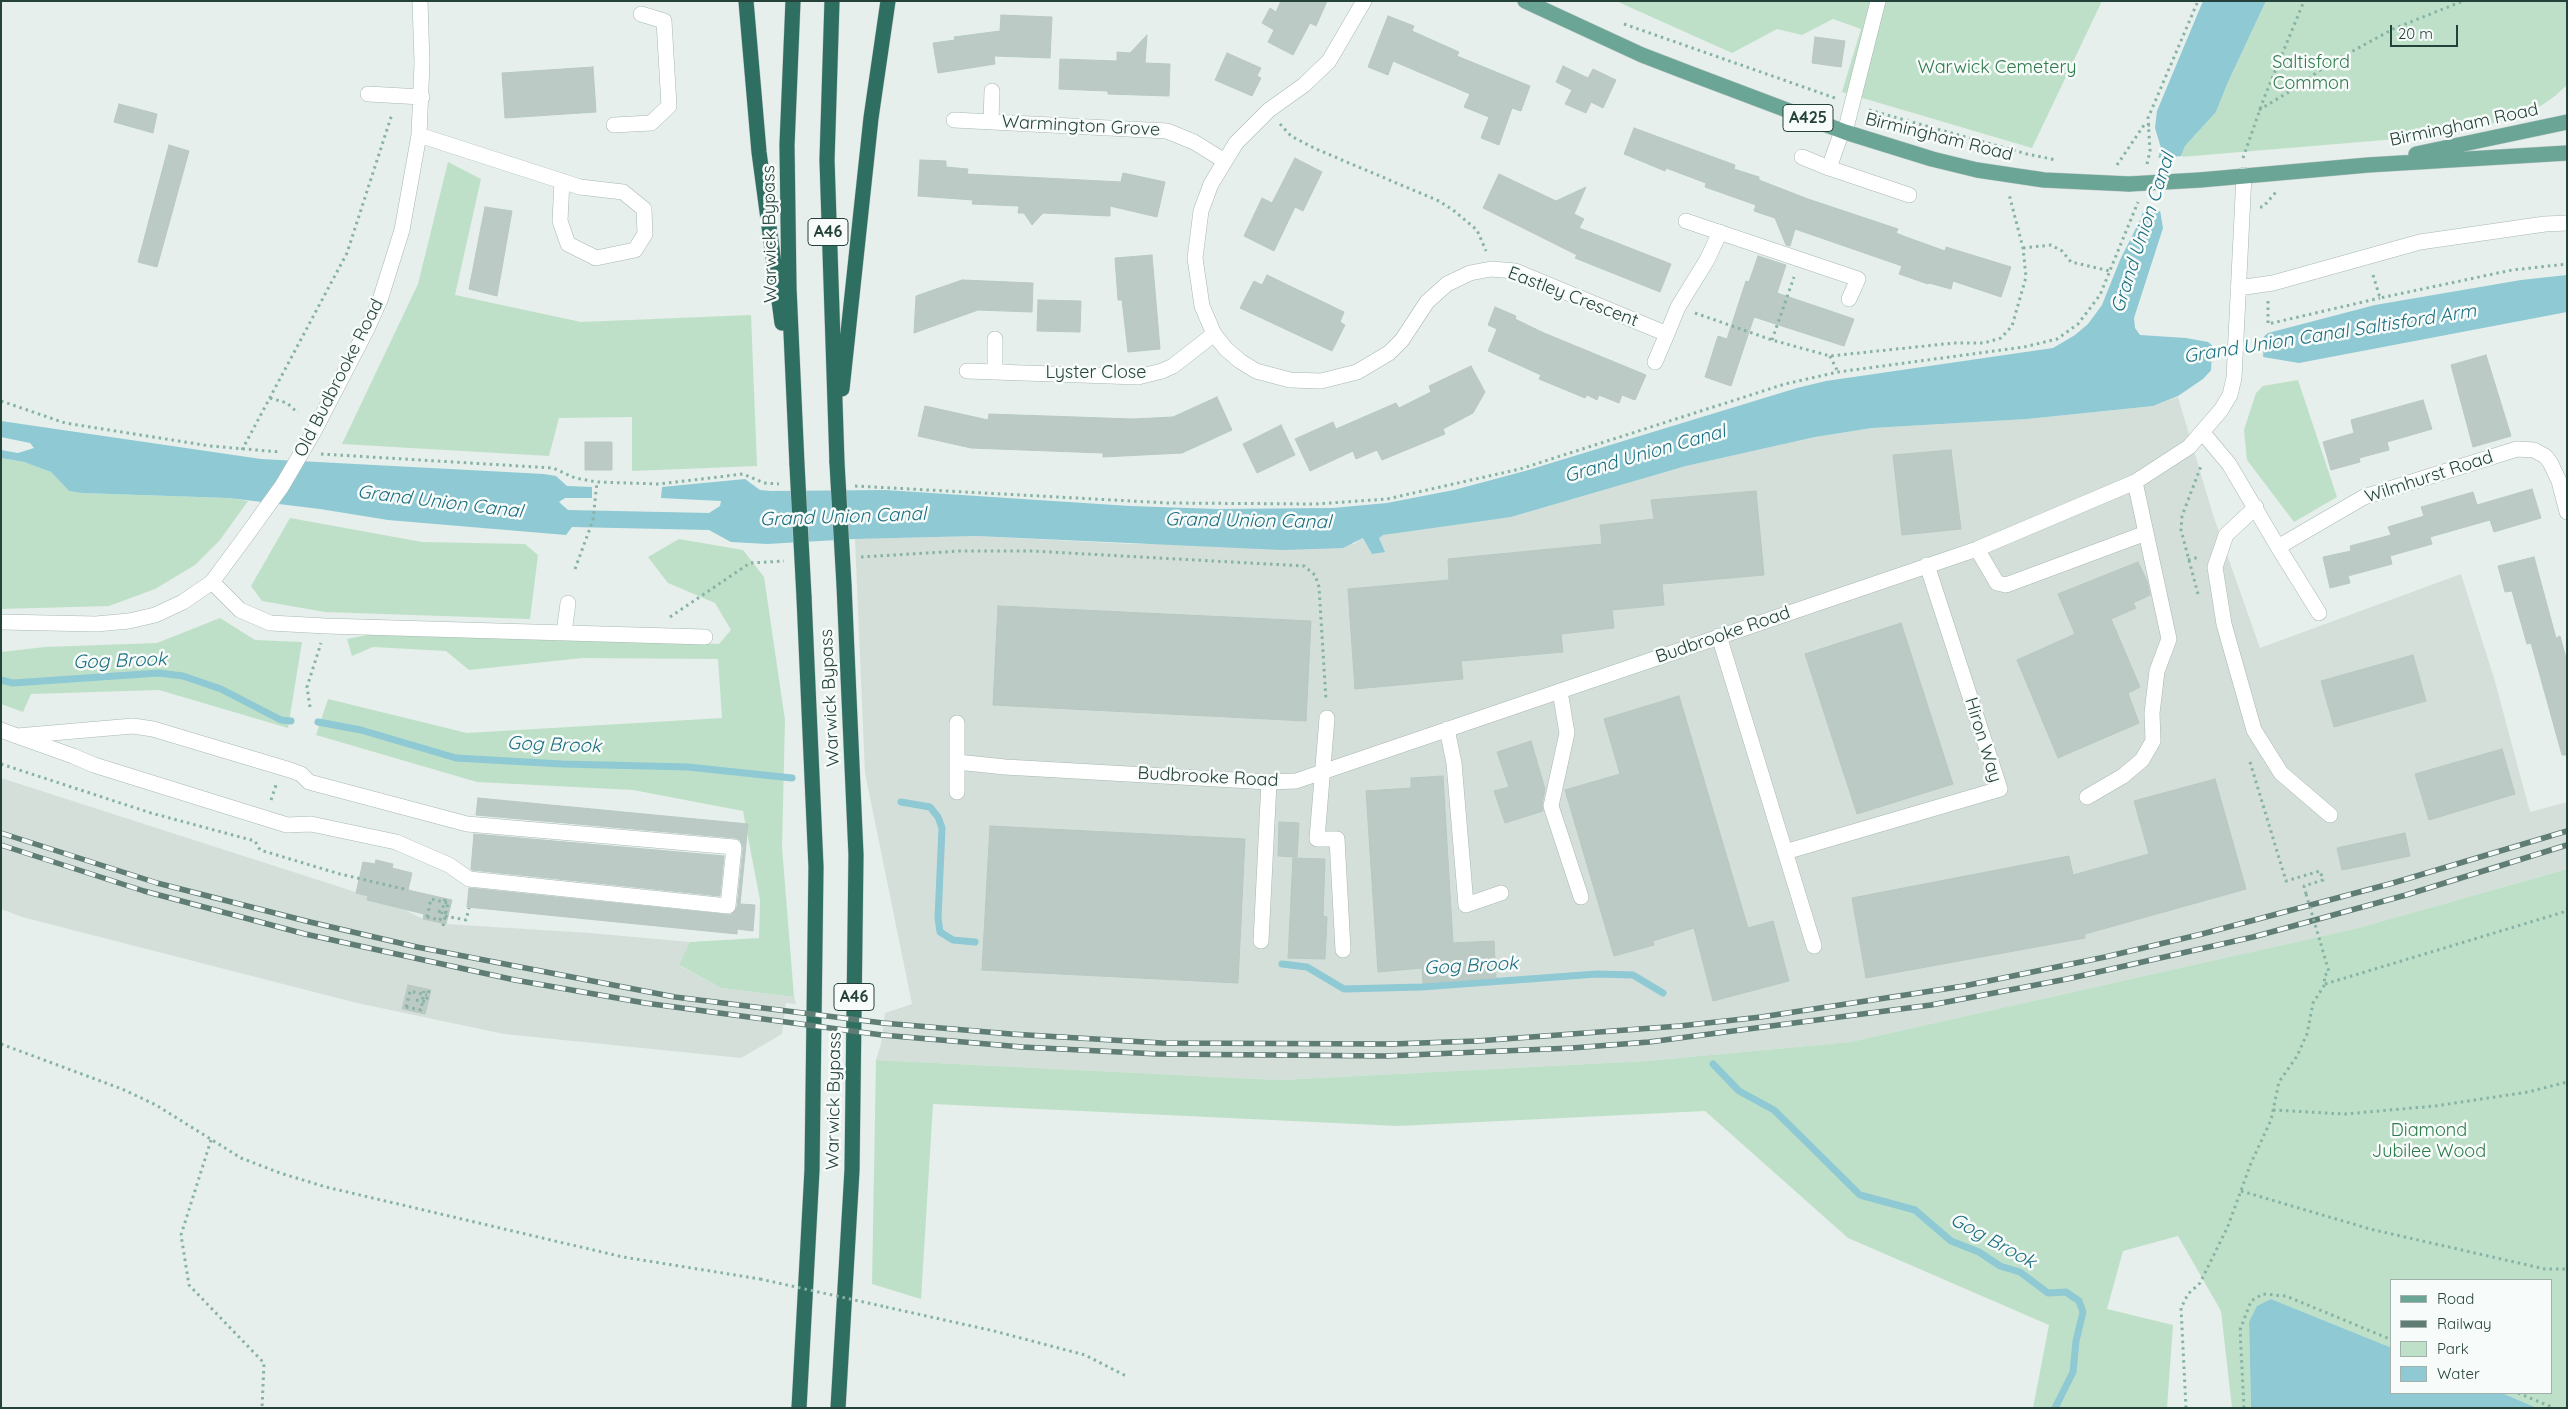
<!DOCTYPE html>
<html>
<head>
<meta charset="utf-8">
<style>
	body { margin:0 }
	#map { position:relative; width:2568px; height:1409px; overflow:hidden; background:#e6efeb; font-family:Quicksand,sans-serif }
	canvas { display:block }
	.frame { position:absolute; inset:0; border:2px solid #24423a; pointer-events:none }
	.legend { position:absolute; left:2390px; top:1279px; width:162px; height:115px; box-sizing:border-box; background:#f7fbf9; border:1px solid #a3b1ad; margin:0; padding:6px 9px; list-style:none; font-size:15px; color:#24423a }
	.legend li { display:flex; align-items:center; gap:10px; height:25px }
	.legend b { width:25px; border:1px solid #a3b1ad }
	.scale { position:absolute; left:2390px; top:25px; width:68px; height:22px; box-sizing:border-box; border:2px solid #24423a; border-top:0; padding-left:6px; font-size:15px; line-height:18px; white-space:nowrap; color:#24423a; -webkit-text-stroke:4px #f7fbf9; paint-order:stroke }
</style>
</head>
<body>
<div id="map">
<canvas width="2568" height="1409"></canvas>
<div class="frame"></div>
<ul class="legend">
<li><b style="height:6px;background:#6aa596"></b>Road</li>
<li><b style="height:6px;background:#5f7d75"></b>Railway</li>
<li><b style="height:14px;background:#bfe0c8"></b>Park</li>
<li><b style="height:14px;background:#8ec9d4"></b>Water</li>
</ul>
<div class="scale">20 m</div>
</div>
<script>
const ctx = document.querySelector('canvas').getContext('2d');
ctx.lineJoin = 'round';
function paint(path, color) { ctx.fillStyle = color; ctx.fill(path, 'evenodd'); }
const shape = rows => new Path2D(rows.map(r => 'M' + r).join(''));
function strokePath(path, color, width, dash) { ctx.strokeStyle = color; ctx.lineWidth = width; ctx.lineCap = dash ? 'butt' : 'round'; ctx.setLineDash(dash || []); ctx.stroke(path); }
function write(font, color, halo, rows, align = 'center') {
  ctx.font = font + ' Quicksand,sans-serif'; ctx.lineWidth = 5; ctx.setLineDash([]); ctx.textBaseline = 'middle'; ctx.strokeStyle = halo; ctx.fillStyle = color; for (const [text, x, y, turn = 0] of rows) {
    ctx.save(); ctx.translate(x, y); ctx.rotate((+turn || 0) * Math.PI / 180); ctx.textAlign = isNaN(turn) ? turn : align; if (halo) ctx.strokeText(text, 0, 0); ctx.fillText(text, 0, 0); ctx.restore();
  }
}
const built = shape([
	[2178,397,2213,515,2260,648,2461,574,2494,678,2530,812,2567,802,2567,869,2358,928,1850,1042,1646,1061,1280,1080,876,1060,881,1044,885,1013,912,1004,865,773,855,539,976,536,1132,544,1354,544,1363,538,1379,538,1383,535,1442,525,1511,517,1686,466,1815,437,1872,428,2027,419,2153,406],
	[1,778,368,896,367,900,403,909,423,919,446,924,590,933,690,942,680,966,721,988,794,997,796,1004,786,1003,782,1034,741,1058,504,1034,357,1003,22,917,1,909]
]);
const green = shape([
	[1616,1,2102,1,2032,148,1842,92,1861,29,1833,19,1802,35,1777,29,1732,53],
	[2266,1,2567,1,2567,85,2555,96,2532,112,2457,134,2181,157,2185,146,2216,112,2228,82],
	[448,162,481,179,455,295,581,322,751,315,757,466,632,471,632,417,559,418,549,456,342,444,418,284],
	[2298,380,2337,497,2294,522,2247,460,2244,430,2256,393,2263,386],
	[1,458,24,462,51,472,69,491,82,493,229,498,248,501,220,540,195,565,155,589,109,606,1,609],
	[290,518,422,542,525,544,538,555,530,619,325,612,262,601,251,586],
	[679,539,743,550,764,577,785,720,782,847,794,997,721,988,679,965,690,942,759,938,760,900,743,811,633,790,477,782,316,735,328,699,467,733,722,718,718,659,582,658,469,670,446,651,373,647,352,656,347,639,382,632,719,644,731,630,715,603,668,583,648,557],
	[220,618,255,640,302,642,288,728,159,690,31,694,23,712,1,704,1,652,45,647,157,643],
	[2567,869,2567,1408,2537,1408,2502,1393,2552,1393,2552,1280,2392,1280,2392,1348,2271,1299,2249,1322,2251,1408,2232,1408,2221,1311,2178,1236,2123,1251,2107,1309,2173,1325,2167,1408,2033,1408,2049,1325,1848,1238,1705,1111,1398,1126,933,1104,921,1299,872,1284,876,1060,1280,1080,1646,1061,1850,1042,2358,928]
]);
const water = shape([
	[2203,1,2266,1,2228,82,2216,112,2185,146,2160,210,2163,228,2134,318,2135,328,2140,335,2186,338,2208,342,2213,346,2255,344,2268,333,2375,305,2521,280,2567,275,2567,312,2299,363,2263,357,2216,365,2203,379,2178,396,2153,406,2027,419,1872,428,1815,437,1686,466,1511,517,1383,535,1379,538,1385,552,1372,554,1363,538,1343,548,1282,550,976,536,855,539,767,544,731,542,709,530,572,527,566,535,388,520,320,509,229,498,82,493,69,491,51,472,24,462,1,458,1,450,18,453,34,448,30,443,1,437,1,421,261,459,544,474,556,476,567,486,592,487,592,498,565,498,559,502,568,510,709,513,720,506,721,501,661,498,662,487,745,479,760,490,771,491,885,490,1130,506,1217,509,1333,508,1387,503,1454,490,1525,471,1797,388,1826,381,2053,348,2075,335,2088,324,2102,305,2120,260,2141,218,2161,148,2155,128,2157,111],
	[2271,1299,2392,1348,2392,1393,2502,1393,2537,1408,2251,1408,2249,1322,2257,1306]
]);
const pier = shape([
	[2183,156,2163,211,2140,212,2155,158],
	[2264,333,2263,360,2218,367,2211,374,2212,342,2254,342]
]);
const stream = shape([
	[1,680,13,683,159,673,183,676,221,689,281,720,291,721],
	[318,722,361,730,456,758,562,764,688,767,792,778],
	[901,802,930,807,938,817,942,828,938,918,940,932,953,940,975,942],
	[1282,964,1307,967,1344,989,1421,987,1597,974,1633,975,1663,993],
	[1713,1064,1739,1091,1774,1110,1860,1195,1915,1210,1951,1241,1979,1252,2000,1266,2020,1272,2048,1293,2066,1292,2079,1301,2083,1312,2076,1341,2073,1372,2055,1408]
]);
const building = shape([
	[1281,1,1327,1,1316,26,1310,23,1293,55,1268,42,1274,30,1262,23,1270,8,1276,12,1281,1],
	[1001,15,1052,17,1050,58,994,56,995,64,938,73,933,43,955,40,954,37,1000,31,1001,15],
	[1388,16,1414,26,1412,31,1459,52,1457,56,1530,86,1521,111,1512,108,1499,145,1481,138,1489,117,1464,107,1470,94,1393,61,1388,75,1368,67,1388,16],
	[1147,35,1145,63,1170,64,1169,96,1108,94,1108,91,1059,89,1060,59,1117,61,1117,52,1130,53,1147,35],
	[1815,37,1845,41,1841,67,1812,63,1815,37],
	[1227,53,1261,68,1257,76,1261,78,1252,96,1215,80,1227,53],
	[1563,66,1588,78,1593,69,1616,80,1603,108,1591,102,1586,113,1565,104,1572,90,1556,82,1563,66],
	[593,67,596,112,505,118,502,73,593,67],
	[119,104,157,114,153,133,114,122,119,104],
	[1634,128,1735,165,1734,169,1759,177,1759,180,1808,199,1898,229,1896,233,1906,237,1945,251,1946,247,2011,267,2001,297,1953,281,1951,289,1929,283,1928,284,1899,274,1902,266,1795,229,1790,246,1786,245,1775,218,1754,211,1756,205,1705,187,1706,183,1666,168,1665,171,1624,154,1634,128],
	[169,145,189,151,157,267,138,262,169,145],
	[1295,158,1322,172,1303,211,1295,207,1274,251,1244,236,1262,198,1272,203,1295,158],
	[920,160,946,161,946,167,968,169,967,174,1121,182,1123,173,1165,182,1157,217,1110,206,1110,216,1043,213,1032,225,1024,213,1018,213,1019,206,972,204,973,200,918,196,920,160],
	[1499,174,1556,201,1586,187,1574,214,1584,219,1579,228,1671,264,1660,292,1575,258,1577,255,1483,208,1499,174],
	[485,207,512,211,497,296,469,289,485,207],
	[1152,255,1160,349,1128,352,1122,300,1118,300,1115,258,1152,255],
	[1758,256,1786,265,1777,293,1854,319,1844,346,1754,317,1731,386,1705,377,1718,336,1727,339,1746,281,1749,282,1758,256],
	[1267,275,1344,312,1340,322,1345,325,1332,351,1240,308,1254,281,1262,285,1267,275],
	[962,280,1033,283,1032,312,978,310,914,333,916,296,962,280],
	[1038,300,1081,301,1080,332,1037,331,1038,300],
	[1495,307,1516,316,1515,319,1544,333,1646,375,1635,400,1622,395,1619,403,1599,395,1597,400,1587,395,1585,398,1539,379,1541,375,1488,351,1497,329,1488,325,1495,307],
	[2486,355,2511,436,2473,447,2451,365,2486,355],
	[1471,366,1485,392,1473,413,1443,429,1445,434,1382,460,1377,450,1356,459,1353,451,1310,471,1295,439,1333,422,1336,429,1396,403,1399,408,1431,392,1429,386,1471,366],
	[1217,397,1232,430,1182,453,1103,457,1103,453,971,448,918,436,925,406,988,420,989,414,1133,419,1173,417,1217,397],
	[2423,400,2432,429,2387,442,2389,450,2359,458,2360,462,2331,470,2323,442,2354,433,2351,420,2423,400],
	[1281,425,1295,455,1257,473,1243,444,1281,425],
	[585,442,612,442,612,470,585,470,585,442],
	[1951,450,1961,529,1902,535,1893,455,1951,450],
	[2532,489,2541,518,2494,532,2490,520,2430,537,2432,544,2390,556,2392,564,2348,576,2350,583,2330,588,2323,557,2351,551,2350,546,2391,535,2388,527,2424,516,2421,507,2473,492,2477,505,2532,489],
	[1756,491,1764,575,1662,584,1664,605,1612,610,1614,628,1561,634,1563,652,1461,661,1463,679,1355,689,1348,589,1449,580,1448,559,1602,544,1600,525,1654,519,1651,500,1756,491],
	[2534,557,2556,638,2560,636,2567,662,2567,755,2562,755,2531,643,2527,644,2512,591,2505,592,2498,566,2534,557],
	[2138,562,2147,581,2150,595,2133,603,2136,608,2111,619,2140,687,2128,693,2139,723,2058,758,2017,660,2075,634,2058,594,2138,562],
	[998,606,1311,621,1306,721,993,705,998,606],
	[1901,623,1953,784,1857,814,1805,654,1901,623],
	[2413,655,2426,701,2334,727,2321,681,2413,655],
	[1679,696,1748,928,1773,921,1789,981,1713,1001,1694,928,1653,941,1654,945,1614,956,1565,790,1620,774,1604,719,1679,696],
	[1531,741,1545,789,1542,804,1543,811,1505,823,1494,791,1509,787,1497,752,1531,741],
	[2502,749,2515,794,2429,820,2415,774,2502,749],
	[1443,776,1453,943,1494,941,1496,978,1423,983,1422,968,1378,972,1366,791,1411,788,1411,778,1443,776],
	[2215,779,2246,889,2085,934,2085,938,1866,978,1852,898,2069,856,2073,875,2149,854,2134,801,2215,779],
	[478,798,748,824,740,904,755,905,753,931,737,929,737,934,467,907,469,888,731,915,737,907,743,848,740,840,735,838,476,815,478,798],
	[1279,822,1299,823,1297,857,1278,856,1279,822],
	[990,826,1245,839,1238,983,982,970,990,826],
	[2405,833,2410,856,2342,870,2337,848,2405,833],
	[474,834,724,856,720,896,472,870,471,869,474,834],
	[1293,858,1325,859,1323,916,1327,917,1325,959,1288,958,1293,858],
	[376,860,393,864,392,868,412,873,408,890,452,900,446,924,423,919,424,914,367,900,368,896,356,893,363,862,375,864,376,860],
	[408,985,431,990,425,1014,402,1009,408,985]
]);
const path = shape([
	[1624,24,1835,98],
	[1869,110,2027,154,2056,160],
	[2259,110,2292,90,2329,64,2393,29,2463,1],
	[1280,124,1291,136,1316,149,1439,201,1453,210,1477,230,1486,251],
	[2243,158,2264,98,2304,1],
	[2147,164,2150,151,2148,118,2198,1],
	[2117,165,2144,125,2150,125],
	[2260,207,2263,207,2276,192],
	[2023,248,2051,245,2062,251,2071,262,2110,271],
	[2373,275,2380,298,2512,270,2567,264],
	[2268,301,2268,324,2380,298],
	[1695,313,1772,340,1830,356,1954,343,1984,343,2001,338,2012,326,2026,277,2023,248,2009,194],
	[1772,340,1794,277],
	[1830,356,1838,372],
	[270,398,287,403,298,413],
	[1,401,65,423,210,446,280,452],
	[242,450,347,253,392,114],
	[321,454,553,468,575,478,597,482,659,484,743,474,764,483,779,484],
	[855,486,1168,503,1316,504,1387,499,1520,469,1785,384,1838,372,2024,347,2057,339,2078,324,2100,295,2138,202],
	[861,557,960,551,1032,551,1304,566,1315,575,1319,587,1326,700],
	[2188,560,2199,557],
	[575,569,593,520,597,482],
	[2198,594,2181,530,2182,516,2201,466],
	[670,617,750,563,784,561],
	[310,707,307,687,321,643],
	[2250,762,2286,881,2320,871,2323,880,2304,886,2306,894],
	[1,764,151,813,255,841,260,850,340,874,408,890],
	[271,800,276,785],
	[445,916,466,920,469,908],
	[427,917,440,920,445,899],
	[443,926,448,903],
	[2325,984,2567,911],
	[406,1007,421,1010,424,991],
	[1,1044,122,1089,156,1105,241,1158,280,1173,326,1187,623,1257,760,1279],
	[2273,1110,2345,1114,2435,1106,2528,1092,2567,1082],
	[211,1140,181,1235,189,1285,264,1363,262,1408],
	[2241,1191,2370,1229,2545,1269,2567,1269],
	[886,1307,994,1331,1085,1355,1128,1377],
	[2518,1393,2554,1408],
	[2186,1408,2181,1308,2188,1294,2200,1283,2228,1226,2251,1163,2271,1120,2279,1082,2297,1056,2307,1034,2313,1003,2325,984,2324,976,2329,972,2320,941],
	[2244,1408,2240,1330,2251,1301,2263,1294,2286,1296,2392,1340]
]);
const minor = shape([
	[1364,1,1329,61,1304,85,1269,110,1236,143,1211,184,1201,211,1195,258,1202,306,1214,334,1226,349,1240,361,1256,371,1290,380,1321,381,1357,372,1389,353,1402,340,1427,302,1447,284,1470,273,1491,269,1515,271,1667,334,1678,307,1707,260,1720,232],
	[368,94,422,97],
	[954,120,1167,131,1194,142,1223,160],
	[991,121,992,91],
	[614,125,651,123,669,106,664,21,641,14],
	[1845,132,1878,1],
	[419,135,580,187,623,192,644,209,645,234,635,250,596,258,568,244,560,221,562,181],
	[1802,157,1829,168,1842,131],
	[1829,168,1909,195],
	[1686,221,1858,279,1849,299],
	[2238,288,2273,283,2420,242,2545,224,2567,223],
	[1655,362,1667,334],
	[967,371,1138,377,1162,371,1173,366,1214,334],
	[995,371,995,339],
	[313,433,367,329,380,300,402,230,419,135,422,63,420,1],
	[2203,433,2229,464,2278,547,2364,497,2517,449,2534,450,2545,456,2550,462,2559,481,2567,512],
	[2256,507,2226,535,2215,567,2224,624,2254,730,2281,773,2330,815],
	[2278,547,2319,613],
	[1977,549,1997,583,2006,585,2146,533],
	[212,582,240,610,270,623,326,626,705,637],
	[1,622,96,624,129,621,155,615,183,602,212,582,246,536],
	[564,633,568,603],
	[1719,636,1814,946],
	[1560,691,1567,733,1551,806,1581,897],
	[1327,718,1317,839,1337,839,1343,950],
	[957,723,957,792],
	[1447,729,1454,763,1466,905,1501,893],
	[1,730,17,736,73,756,94,765,287,825,311,824,396,842,449,865,469,879,728,906,734,847,467,824,309,782,301,774,290,770,153,729,133,726,17,736],
	[957,762,1005,767,1269,782,1296,781,1977,549,2135,482,2189,447,2221,410,2230,395,2234,378,2244,175],
	[2087,797,2123,776,2142,760,2153,741,2152,713,2157,671,2169,639,2135,482],
	[1785,852,2000,789,1927,565],
	[1261,941,1269,782]
]);
const major = shape([
	[1525,1,1642,55,1694,75,1845,132,1932,159,1977,170,2044,180,2129,184],
	[2416,154,2567,122],
	[2200,180,2368,165,2567,153]
]);
const highway = shape([
	[746,1,759,152,782,323],
	[793,1,787,145,789,288,797,465],
	[832,1,827,160,837,463],
	[842,389,871,118,888,1],
	[799,1408,812,1170,816,867,804,597],
	[838,1408,852,1170,856,855,844,585]
]);
const rail = shape([
	[1,833,157,883,310,922,417,947,675,997,883,1023,1011,1034,1162,1043,1392,1044,1477,1041,1680,1026,1761,1017,1964,986,2105,957,2202,934,2393,883,2567,831],
	[1,845,144,891,305,934,515,980,645,1003,882,1035,1022,1047,1158,1054,1386,1056,1572,1048,1649,1042,1931,1005,2067,979,2253,937,2406,895,2567,845]
]);
const pathBridge = shape([
	[2306,894,2320,941],
	[438,911,446,913],
	[427,917,431,899,448,903],
	[416,1000,426,1002,429,990],
	[406,1007,410,991,427,995],
	[760,1279,886,1307]
]);
const minorBridge = shape([
	[246,536,282,486,313,433]
]);
const majorBridge = shape([
	[2129,184,2200,180]
]);
const highwayBridge = shape([
	[837,463,844,585],
	[797,465,804,597]
]);
const shields = [
	[1808,118,50],
	[828,232,40],
	[854,997,40]
];
const shieldNames = [
	["A425",1808,118],
	["A46",828,232],
	["A46",854,997]
];
const parkNames = [
	["Saltisford",2311,63],
	["Common",2311,84],
	["Warwick Cemetery",1997,68],
	["Diamond",2429,1131],
	["Jubilee Wood",2429,1152]
];
const streetNames = [
	["Birmingham Road",2464,125,-12],
	["Warmington Grove",1081,126,3],
	["Birmingham Road",1939,137,14],
	["Warwick Bypass",770,234,-91],
	["Eastley Crescent",1573,297,21],
	["Lyster Close",1096,373],
	["Old Budbrooke Road",339,378,-63],
	["Wilmhurst Road",2429,477,-18],
	["Budbrooke Road",1723,635,-19],
	["Warwick Bypass",830,698,-93],
	["Hiron Way",1983,740,73],
	["Budbrooke Road",1208,777,3],
	["Warwick Bypass",834,1101,-89]
];
const waterNames = [
	["Grand Union Canal",2143,233,-72],
	["Grand Union Canal Saltisford Arm",2330,334,-9],
	["Grand Union Canal",1645,454,-16],
	["Grand Union Canal",440,502,7],
	["Grand Union Canal",843,517,-2],
	["Grand Union Canal",1248,521,1],
	["Gog Brook",120,661,-2],
	["Gog Brook",554,745,2],
	["Gog Brook",1471,966,-3],
	["Gog Brook",1993,1241,29]
];
paint(built, '#d4dfda');
paint(green, '#bfe0c8');
paint(water, '#8ec9d4');
paint(pier, '#e6efeb');
strokePath(stream, '#8ec9d4', 7);
paint(building, '#bbcac4');
strokePath(building, '#b8c9c2', 1);
strokePath(minor, '#a8b8b2', 16);
strokePath(major, '#c2cac8', 16);
strokePath(highway, '#c2cac8', 16);
strokePath(path, '#86b3a5', 3, [2.5, 4]);
strokePath(minor, '#fff', 15);
strokePath(major, '#6aa596', 15);
strokePath(highway, '#2f6f62', 15);
strokePath(rail, '#5f7d75', 5.5);
strokePath(rail, '#f7fbf9', 4, [11]);
strokePath(minorBridge, '#a8b8b2', 16, []);
strokePath(majorBridge, '#c2cac8', 16, []);
strokePath(highwayBridge, '#c2cac8', 16, []);
strokePath(pathBridge, '#86b3a5', 3, [2.5, 4]);
strokePath(minorBridge, '#fff', 15);
strokePath(majorBridge, '#6aa596', 15);
strokePath(highwayBridge, '#2f6f62', 15);
for (const [x, y, w] of shields) { const box = new Path2D(); box.roundRect(x - w / 2, y - 13.5, w, 27, 4); ctx.fillStyle = '#f7fbf9'; ctx.fill(box); strokePath(box, '#24423a', 1); }
write('bold 16px', '#24423a', null, shieldNames);
write('18px', '#2d7a4b', '#f7fbf9', parkNames);
write('18px', '#24423a', '#f7fbf9', streetNames);
write('italic 19px', '#1c6f80', '#f7fbf9', waterNames);
</script>
</body>
</html>
